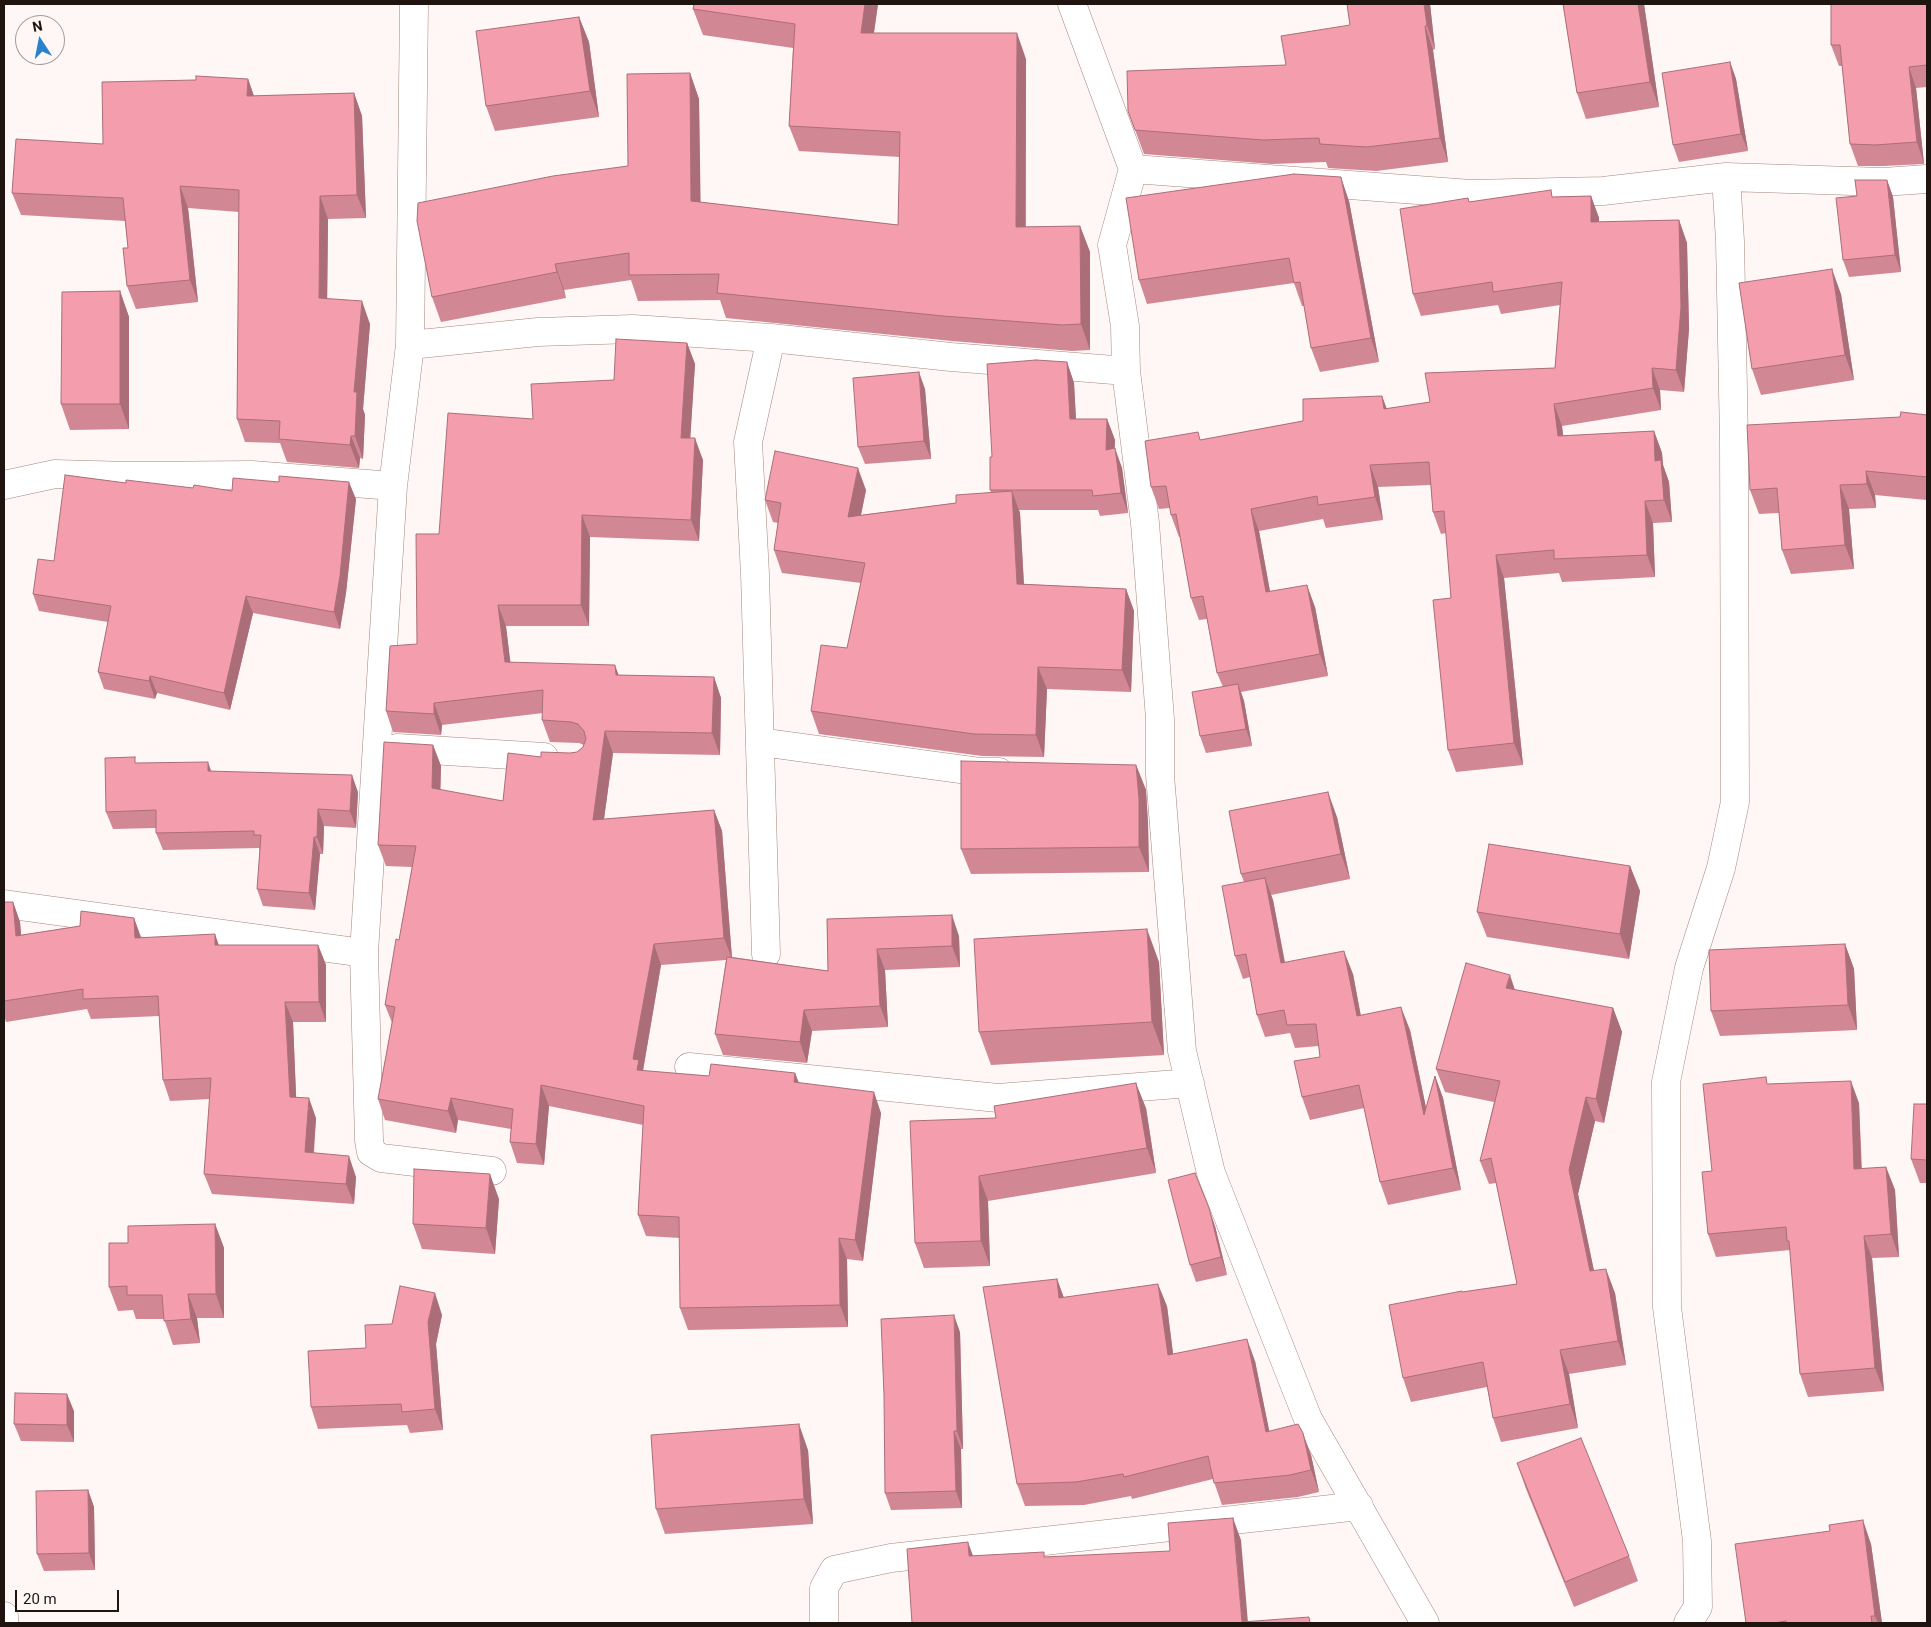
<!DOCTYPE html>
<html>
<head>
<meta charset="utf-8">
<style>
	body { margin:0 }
	#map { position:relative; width:1931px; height:1627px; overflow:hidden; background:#fef7f5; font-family:Roboto,sans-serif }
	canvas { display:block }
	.frame { position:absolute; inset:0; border:5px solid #201411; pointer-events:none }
	.north { position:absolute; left:15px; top:15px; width:50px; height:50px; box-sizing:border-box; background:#fef7f5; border:1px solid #a59c9a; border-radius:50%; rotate:349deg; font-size:14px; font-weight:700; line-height:20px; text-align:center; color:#201411 }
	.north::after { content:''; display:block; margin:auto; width:18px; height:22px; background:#2981ce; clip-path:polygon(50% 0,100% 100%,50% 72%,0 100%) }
	.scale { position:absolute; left:15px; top:1590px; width:104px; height:22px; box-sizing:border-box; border:2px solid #201411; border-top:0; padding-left:6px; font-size:15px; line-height:18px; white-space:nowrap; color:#201411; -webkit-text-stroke:4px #fef7f5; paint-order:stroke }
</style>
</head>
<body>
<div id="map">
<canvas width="1931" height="1627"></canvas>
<div class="frame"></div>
<div class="north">N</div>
<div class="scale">20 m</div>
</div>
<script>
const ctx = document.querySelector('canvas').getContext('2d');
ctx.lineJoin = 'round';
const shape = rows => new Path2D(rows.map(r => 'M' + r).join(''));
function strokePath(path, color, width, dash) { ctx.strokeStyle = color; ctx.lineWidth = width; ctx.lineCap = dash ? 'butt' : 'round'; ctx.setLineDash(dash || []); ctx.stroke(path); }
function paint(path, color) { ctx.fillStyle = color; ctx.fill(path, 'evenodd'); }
const minor = shape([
	[414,4,410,345,393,486,364,953,369,1140,371,1152,381,1158,492,1171],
	[1072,4,1133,169,1112,245,1125,326,1126,371,1145,523,1160,719,1160,775,1182,1051,1211,1173,1308,1419,1425,1623],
	[1133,169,1471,194,1603,191,1726,177,1730,241,1734,440,1735,802,1721,868,1689,968,1666,1082,1667,1307,1697,1541,1698,1607,1688,1623],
	[1726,177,1883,182,1927,179],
	[410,345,538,332,633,329,771,338,951,357,1126,371],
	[4,485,55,474,130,476,252,475,393,486],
	[760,742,981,772,999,772],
	[397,748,544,757],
	[4,904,364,953],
	[766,954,755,574,748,442,771,338],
	[689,1067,998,1098,1190,1083],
	[4,1616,4,1623],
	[824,1623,824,1588,834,1570,891,1558,1359,1506]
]);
const wall = shape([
	[694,4,878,4,874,33,1026,59,1026,227,1080,226,1090,252,1090,350,1072,351,952,341,726,318,720,300,638,301,631,280,564,290,566,298,441,322,432,297,628,166,690,73,699,99,700,202,898,225,900,157,799,151,789,126,793,48,703,35,693,9],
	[1347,4,1430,4,1435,49,1433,50,1448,162,1376,171,1328,168,1326,162,1272,164,1144,154,1128,111,1286,65,1350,25],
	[1563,4,1644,4,1659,107,1586,119,1577,93],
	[1927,4,1927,87,1916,88,1924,164,1883,166,1858,166,1850,144,1842,66,1839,66,1831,45],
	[579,17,589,42,599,117,495,131,486,106],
	[1730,62,1736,79,1748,151,1679,162,1673,145],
	[248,79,254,96,354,93,362,116,366,218,328,219,327,298,370,324,363,409,365,415,363,459,360,458,359,468,287,462,280,443,245,442,237,419,239,212,188,208,198,302,136,309,127,286,128,248,125,221,21,215,12,193,103,144],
	[1887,180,1893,197,1901,272,1849,277,1843,260,1857,196],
	[1591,196,1599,218,1599,222,1679,220,1687,243,1689,329,1684,392,1660,390,1661,410,1562,426,1563,436,1654,431,1662,453,1663,465,1669,482,1672,522,1653,523,1655,577,1562,582,1559,573,1504,578,1523,765,1456,772,1448,750,1451,598,1446,533,1441,534,1433,512,1431,485,1378,487,1383,520,1326,528,1323,519,1259,531,1270,591,1315,607,1328,676,1241,692,1244,701,1252,746,1206,753,1200,736,1223,687,1217,673,1207,619,1199,620,1191,598,1180,537,1179,537,1171,515,1170,508,1159,509,1151,487,1201,440,1303,421,1382,396,1387,409,1430,402,1555,368,1560,305,1501,314,1498,305,1421,316,1413,294,1468,198,1469,202,1553,197],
	[1349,201,1379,362,1320,372,1311,348,1304,306,1302,306,1294,283,1147,304,1139,280],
	[120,291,129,317,129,429,70,430,61,404],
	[1841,294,1854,380,1761,395,1752,369],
	[687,343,695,364,690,438,703,460,699,541,590,537,589,626,506,626,510,662,619,675,714,677,721,698,720,755,613,753,604,819,714,810,722,831,732,957,828,971,827,919,959,936,960,967,885,970,888,1027,812,1031,807,1063,723,1055,715,1034,726,960,661,965,643,1071,709,1076,795,1073,799,1083,881,1113,863,1261,847,1259,848,1327,688,1330,680,1308,680,1238,646,1236,638,1215,643,1125,549,1106,544,1165,517,1163,510,1142,511,1129,458,1120,456,1133,385,1120,378,1099,392,1023,385,1005,399,940,412,867,386,866,378,845,433,745,441,766,440,790,503,801,541,757,577,752,583,747,584,745,579,743,550,742,542,720,543,713,442,725,441,735,393,732,386,711,417,644,439,534,533,419,614,380],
	[1067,362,1074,383,1076,419,1107,419,1115,440,1114,448,1122,468,1128,513,1100,516,1098,510,1019,510,1020,513,1024,584,1126,589,1134,611,1131,692,1047,689,1044,757,982,756,819,734,811,711,847,648,861,583,782,573,774,550,778,523,773,522,765,500,866,490,861,515,956,503,991,492,990,490,992,457],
	[925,389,931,459,865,464,858,447],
	[1927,415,1927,500,1875,495,1876,508,1849,509,1854,569,1791,574,1782,550,1779,513,1759,514,1750,490,1900,417],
	[126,483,232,491,356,499,346,593,340,629,253,613,230,710,157,693,155,699,104,689,98,672,108,622,39,611,33,594,54,561],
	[137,763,211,771,358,792,356,828,324,826,323,854,320,854,315,910,263,906,257,889,260,852,259,848,163,850,156,833,156,828,113,829,106,812],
	[1136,765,1146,790,1148,824,1149,872,971,874,961,849],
	[1337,817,1350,879,1271,895,1273,900,1285,962,1353,974,1361,1016,1410,1030,1426,1108,1435,1076,1443,1098,1461,1190,1388,1205,1380,1182,1364,1108,1310,1120,1302,1097,1320,1057,1319,1046,1295,1048,1290,1033,1265,1037,1257,1015,1250,977,1243,979,1235,956,1244,882,1241,874],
	[1630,866,1640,891,1629,959,1487,937,1477,912],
	[4,902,13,902,20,922,21,935,134,918,141,937,219,945,318,945,326,965,326,1022,293,1022,296,1097,316,1118,314,1153,356,1177,354,1204,212,1194,204,1174,210,1099,170,1101,163,1080,159,1016,91,1019,87,1009,6,1022,4,1015],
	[1845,944,1854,969,1857,1030,1720,1036,1711,1011],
	[1159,962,1164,1055,991,1065,979,1032],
	[1515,990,1613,1008,1622,1032,1604,1123,1595,1121,1578,1194,1594,1271,1615,1293,1626,1365,1569,1374,1578,1428,1501,1442,1493,1418,1487,1387,1411,1402,1403,1378,1463,1292,1517,1284,1496,1183,1489,1184,1480,1161,1494,1102,1445,1092,1436,1069],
	[1769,1084,1859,1103,1862,1169,1886,1167,1895,1190,1899,1257,1872,1258,1884,1391,1808,1397,1800,1374,1790,1250,1716,1257,1708,1234,1712,1171],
	[1927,1104,1927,1183,1920,1183,1911,1159],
	[1146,1108,1156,1173,988,1201,990,1266,924,1268,915,1243,996,1118],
	[499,1199,495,1254,422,1249,413,1224],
	[215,1224,224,1248,224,1318,197,1318,200,1343,173,1345,164,1319,136,1319,133,1310,118,1311,109,1287,128,1243],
	[1215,1226,1227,1275,1196,1282,1190,1265],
	[1057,1279,1064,1298,1167,1306,1173,1354,1255,1361,1269,1431,1311,1455,1319,1492,1298,1497,1222,1505,1213,1479,1132,1499,1131,1496,1084,1505,1025,1506,1017,1484],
	[442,1315,436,1344,443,1430,410,1433,407,1425,318,1429,311,1407,366,1348,392,1324],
	[960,1332,963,1449,961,1449,962,1508,891,1510,885,1493],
	[74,1411,74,1442,21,1441,14,1424],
	[808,1450,813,1524,665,1534,656,1509],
	[1517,1463,1629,1556,1638,1581,1574,1607,1526,1489],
	[88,1490,94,1507,95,1570,44,1571,37,1554],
	[1871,1544,1882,1623,1746,1623]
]);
const shadedWall = shape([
	[865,4,878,4,870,59,861,33],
	[1424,4,1430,4,1435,49,1427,25],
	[1638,4,1644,4,1659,107,1650,82],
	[579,17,589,42,599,117,590,91],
	[1425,26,1433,50,1448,162,1440,138],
	[1017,33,1026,59,1025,253,1016,227],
	[1730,62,1736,79,1748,151,1741,134],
	[1909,67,1916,88,1924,164,1917,142],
	[690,73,699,99,701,227,691,201],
	[248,79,256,102,247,96],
	[354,93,362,116,366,218,357,195],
	[1341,177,1349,201,1379,362,1371,338],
	[1887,180,1893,197,1901,272,1895,255],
	[180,186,188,208,198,302,190,280],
	[320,196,328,219,327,320,319,298],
	[1591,196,1599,218,1599,244,1591,222],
	[1679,220,1687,243,1689,329,1684,392,1676,370],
	[1080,226,1090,252,1090,350,1081,324],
	[555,264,564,290,566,298,557,272],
	[1832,269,1841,294,1854,380,1845,355],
	[120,291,129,317,129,429,120,404],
	[362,301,370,324,363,409,365,415,363,459,355,436,354,392],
	[687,343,695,364,689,459,681,438],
	[1067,362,1074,383,1077,439,1070,419],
	[1652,368,1660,390,1661,410,1653,388],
	[919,372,925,389,931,459,924,441],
	[1382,396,1390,419,1384,409],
	[1554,404,1562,426,1566,458,1558,436],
	[1107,419,1115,440,1114,470,1106,450],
	[1654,431,1662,453,1663,465,1669,482,1672,522,1664,500,1655,461],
	[351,436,360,458,359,468,350,445],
	[695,438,703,460,699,541,691,520],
	[1115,448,1122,468,1128,513,1121,493],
	[1370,465,1378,487,1383,520,1375,497],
	[858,468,866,490,856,539,848,517],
	[1866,471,1875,495,1876,508,1867,484],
	[349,482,356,499,346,593,340,629,334,612],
	[1840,485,1849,509,1854,569,1845,545],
	[1012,491,1020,513,1025,606,1017,584],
	[1645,501,1653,523,1655,577,1647,555],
	[1251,509,1259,531,1274,614,1266,592],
	[582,515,590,537,589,626,581,605],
	[1496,555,1504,578,1523,765,1514,743],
	[1307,585,1315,607,1328,676,1320,654],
	[1126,589,1134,611,1131,692,1122,670],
	[246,596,253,613,230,710,224,693],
	[498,605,506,626,513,683,505,662],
	[615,665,623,687,616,675],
	[1038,667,1047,689,1044,757,1036,735],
	[150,676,157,693,155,699,149,681],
	[714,677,721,698,720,755,712,733],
	[1238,684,1244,701,1252,746,1246,729],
	[434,703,442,725,441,735,434,714],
	[605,731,613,753,601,841,593,820],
	[433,745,441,766,440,810,432,788],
	[208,762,214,779,208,771],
	[1136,765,1146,790,1148,824,1149,872,1139,847],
	[352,775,358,792,356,828,350,811],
	[1328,792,1337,817,1350,879,1341,854],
	[318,809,324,826,323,854,317,837],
	[714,810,722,831,732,959,724,938],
	[314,837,320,854,315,910,309,893],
	[1630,866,1640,891,1629,959,1620,934],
	[1265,878,1273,900,1289,986,1281,963],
	[13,902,20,922,23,956,16,936],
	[952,915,959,936,960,967,952,946],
	[134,918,141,938,135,938],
	[1147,929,1159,962,1164,1055,1152,1022],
	[215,934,222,954,215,945],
	[654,944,661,965,643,1070,647,1082,645,1092,633,1059],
	[1845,944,1854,969,1857,1030,1848,1005],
	[318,945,326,965,326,1022,319,1002],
	[877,949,885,970,888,1027,880,1006],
	[1344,951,1353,974,1365,1039,1357,1016],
	[1510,975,1518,999,1506,988],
	[285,1002,293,1022,297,1117,290,1097],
	[1401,1007,1410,1030,1432,1137,1424,1115],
	[1613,1008,1622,1032,1604,1123,1596,1099],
	[804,1010,812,1031,807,1063,800,1042],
	[795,1073,803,1094,794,1082],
	[1435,1076,1443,1098,1461,1190,1453,1168],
	[1851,1081,1859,1103,1862,1192,1854,1169],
	[1136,1083,1146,1108,1156,1173,1147,1148],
	[541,1085,549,1106,544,1165,536,1144],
	[874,1092,881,1113,863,1261,855,1240],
	[1586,1097,1595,1121,1578,1194,1599,1295,1590,1271,1569,1170],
	[309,1098,316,1118,312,1172,305,1152],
	[451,1098,458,1120,456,1133,448,1111],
	[349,1156,356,1177,354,1204,346,1184],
	[1886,1167,1895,1190,1899,1257,1891,1234],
	[490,1174,499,1199,495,1254,486,1228],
	[979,1176,988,1201,990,1266,981,1241],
	[1209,1208,1215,1226,1227,1275,1221,1257],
	[215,1224,224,1248,224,1318,216,1294],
	[1864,1236,1872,1258,1884,1391,1875,1368],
	[839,1238,847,1259,848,1327,840,1305],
	[1606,1269,1615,1293,1626,1365,1618,1341],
	[1057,1279,1065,1301,1059,1298],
	[1158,1284,1167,1306,1176,1377,1168,1355],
	[435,1293,442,1315,436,1344,443,1430,435,1409,428,1322],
	[188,1294,197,1318,200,1343,191,1319],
	[954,1315,960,1332,963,1449,957,1431],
	[1247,1339,1255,1361,1274,1454,1266,1432],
	[1560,1350,1569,1374,1578,1428,1570,1404],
	[67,1394,74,1411,74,1442,67,1425],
	[799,1424,808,1450,813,1524,804,1499],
	[954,1431,961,1449,962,1508,956,1491],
	[1303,1433,1311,1455,1319,1492,1311,1470],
	[88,1490,94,1507,95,1570,89,1553],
	[1233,1518,1241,1540,1248,1623,1242,1622],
	[1863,1520,1871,1544,1882,1623,1878,1623,1875,1616],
	[968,1542,976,1564,969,1556]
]);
const building = shape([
	[694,4,865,4,861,33,1017,33,1016,227,1080,226,1081,324,1063,325,943,316,717,293,719,274,629,275,629,253,555,264,557,272,432,297,417,221,418,203,553,176,628,166,627,74,690,73,691,201,898,225,900,132,789,126,795,24,693,9,694,4],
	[1347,4,1424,4,1427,25,1425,26,1440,138,1367,147,1320,144,1319,138,1263,140,1135,130,1128,111,1127,71,1286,65,1281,36,1350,25,1347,4],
	[1563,4,1638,4,1650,82,1577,93,1563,4],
	[1831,4,1927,4,1927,65,1909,67,1917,142,1875,145,1850,144,1840,45,1831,45,1831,4],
	[579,17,590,91,486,106,476,31,579,17],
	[1730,62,1741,134,1673,145,1662,73,1730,62],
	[196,76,248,79,247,96,354,93,357,195,320,196,319,298,362,301,354,392,357,392,355,436,351,436,350,445,279,439,280,421,237,419,239,190,180,186,190,280,127,286,123,248,128,248,123,198,12,193,16,139,103,144,102,82,196,80,196,76],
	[1294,174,1341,177,1371,338,1311,348,1300,282,1294,283,1289,258,1139,280,1126,198,1294,174],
	[1855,180,1887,180,1895,255,1843,260,1836,198,1857,196,1855,180],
	[1551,190,1552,197,1591,196,1591,222,1679,220,1681,307,1676,370,1652,368,1653,388,1554,404,1558,436,1654,431,1655,461,1661,460,1664,500,1645,501,1647,555,1554,559,1554,550,1496,555,1514,743,1448,750,1433,600,1451,598,1444,511,1433,512,1429,462,1370,465,1375,497,1318,505,1317,496,1251,509,1266,592,1307,585,1320,654,1217,673,1203,596,1191,598,1176,514,1171,515,1166,486,1151,487,1145,441,1198,432,1200,440,1303,421,1303,399,1382,396,1384,409,1430,402,1425,373,1555,368,1562,282,1493,292,1492,282,1413,294,1400,209,1468,198,1469,202,1551,190],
	[1832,269,1845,355,1752,369,1739,283,1832,269],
	[120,291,120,404,61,404,62,292,120,291],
	[616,339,687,343,681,438,695,438,691,520,582,515,581,605,498,605,505,662,615,665,616,675,714,677,712,733,605,731,593,820,714,810,724,938,654,944,633,1059,639,1060,637,1070,709,1076,711,1064,795,1073,794,1082,874,1092,855,1240,839,1238,840,1305,680,1308,679,1217,638,1215,644,1106,541,1085,536,1144,510,1142,513,1109,451,1098,448,1111,378,1099,395,1007,385,1005,396,939,399,940,416,846,378,845,384,742,433,745,432,788,503,801,508,753,541,757,541,752,570,753,577,752,583,747,586,739,584,731,578,724,571,722,542,720,543,690,434,703,434,714,386,711,390,646,417,644,416,534,439,534,448,413,533,419,531,384,614,380,616,339],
	[1036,360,1067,362,1070,419,1107,419,1106,450,1115,448,1121,493,1093,496,1092,490,990,490,990,457,992,457,987,364,1036,360],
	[919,372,924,441,858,447,853,378,919,372],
	[1901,412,1927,415,1927,477,1866,471,1867,484,1840,485,1845,545,1782,550,1777,488,1750,490,1747,425,1900,417,1901,412],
	[775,451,858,468,848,517,956,503,956,495,1012,491,1017,584,1126,589,1122,670,1038,667,1036,735,974,734,811,711,821,645,847,648,865,563,774,550,781,503,765,500,775,451],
	[65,475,126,483,126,480,193,488,194,485,232,491,233,478,279,482,279,476,349,482,340,576,334,612,246,596,224,693,150,676,149,681,98,672,111,606,33,594,38,559,54,561,65,475],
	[1238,684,1246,729,1200,736,1192,692,1238,684],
	[135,757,135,763,208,762,208,771,352,775,350,811,318,809,317,837,314,837,309,893,257,889,261,835,254,835,254,831,156,833,156,810,106,812,105,758,135,757],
	[961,761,1136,765,1139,799,1139,847,961,849,961,761],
	[1328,792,1341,854,1241,874,1229,811,1328,792],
	[1489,844,1630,866,1620,934,1477,912,1489,844],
	[1265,878,1281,963,1344,951,1357,1016,1401,1007,1424,1115,1435,1076,1453,1168,1380,1182,1359,1085,1302,1097,1294,1061,1320,1057,1316,1024,1287,1025,1284,1010,1257,1015,1246,954,1235,956,1222,886,1265,878],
	[4,902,13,902,16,936,80,926,81,911,134,918,135,938,215,934,215,945,318,945,319,1002,285,1002,290,1097,309,1098,305,1152,349,1156,346,1184,204,1174,211,1078,163,1080,158,996,83,999,83,989,4,1001,4,902],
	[952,915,952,946,877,949,880,1006,804,1010,800,1042,715,1034,727,957,828,971,827,919,952,915],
	[1147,929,1152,1022,979,1032,974,939,1147,929],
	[1845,944,1848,1005,1711,1011,1709,950,1845,944],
	[1466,963,1510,975,1506,988,1613,1008,1596,1099,1586,1097,1569,1170,1590,1271,1606,1269,1618,1341,1560,1350,1570,1404,1493,1418,1483,1362,1403,1378,1389,1305,1462,1291,1462,1292,1517,1284,1491,1158,1480,1161,1500,1081,1436,1069,1466,963],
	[1766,1077,1767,1084,1851,1081,1854,1169,1886,1167,1891,1234,1864,1236,1875,1368,1800,1374,1789,1241,1787,1241,1786,1227,1708,1234,1702,1172,1712,1171,1703,1084,1766,1077],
	[1136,1083,1147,1148,979,1176,981,1241,915,1243,910,1121,996,1118,994,1106,1136,1083],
	[1914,1104,1927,1104,1927,1160,1911,1159,1914,1104],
	[414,1169,490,1174,486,1228,413,1224,414,1169],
	[1195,1173,1209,1208,1221,1257,1190,1265,1168,1180,1195,1173],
	[215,1224,216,1294,188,1294,191,1319,164,1321,162,1295,127,1295,127,1286,109,1287,109,1243,128,1243,128,1226,215,1224],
	[1057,1279,1059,1298,1158,1284,1168,1355,1247,1339,1266,1432,1298,1424,1303,1433,1311,1470,1290,1475,1214,1483,1208,1456,1124,1477,1123,1474,1076,1482,1017,1484,983,1287,1057,1279],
	[400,1286,435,1293,428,1322,435,1409,402,1412,401,1404,311,1407,308,1351,366,1348,365,1325,392,1324,400,1286],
	[954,1315,957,1431,954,1431,956,1491,885,1493,884,1395,881,1319,954,1315],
	[15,1393,67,1394,67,1425,14,1424,15,1393],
	[799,1424,804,1499,656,1509,651,1435,799,1424],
	[1581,1438,1629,1556,1565,1582,1517,1463,1581,1438],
	[88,1490,89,1553,37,1554,36,1491,88,1490],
	[1233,1518,1242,1622,1309,1617,1310,1623,912,1623,907,1549,968,1542,969,1556,1044,1552,1044,1557,1170,1551,1168,1523,1233,1518],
	[1863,1520,1875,1616,1871,1616,1872,1623,1786,1623,1786,1621,1773,1623,1746,1623,1735,1544,1830,1531,1829,1525,1863,1520]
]);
strokePath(minor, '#a6867d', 29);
strokePath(minor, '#fff', 28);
paint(wall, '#d28795');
paint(shadedWall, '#ab6e79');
paint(building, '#f49dad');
strokePath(building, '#ab6e79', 1);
</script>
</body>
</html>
